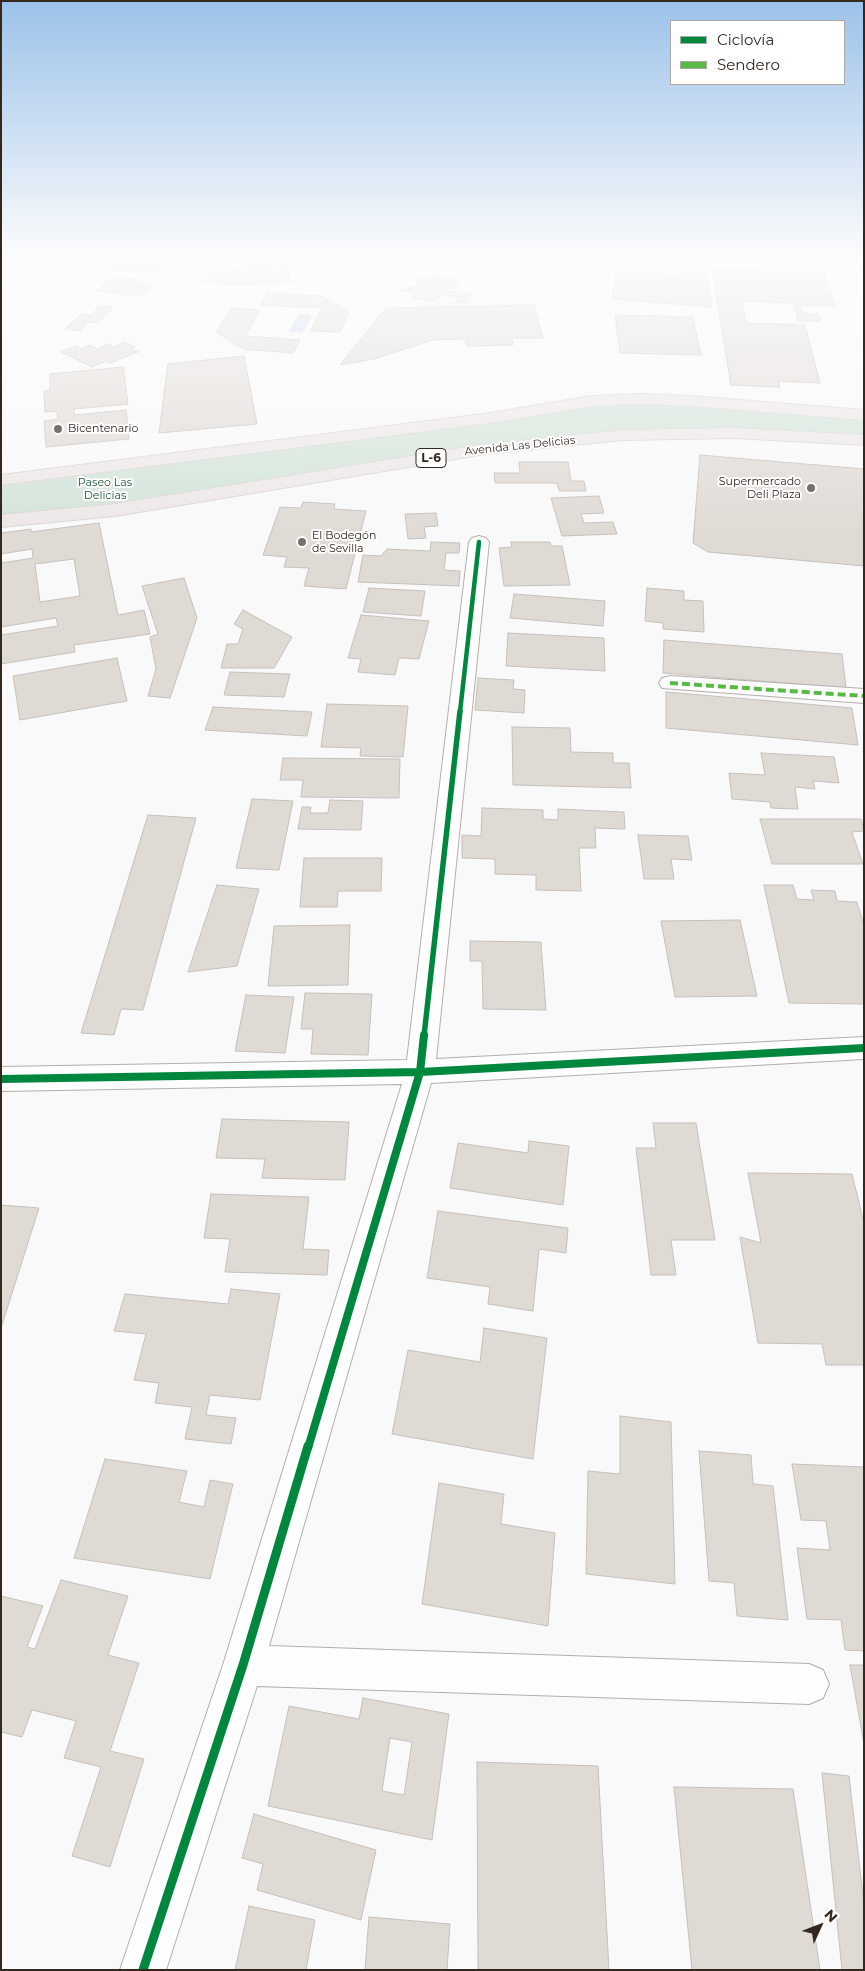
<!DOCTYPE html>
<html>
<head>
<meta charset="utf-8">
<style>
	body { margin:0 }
	#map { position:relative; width:865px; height:1971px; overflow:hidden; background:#f9f9f9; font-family:Montserrat,sans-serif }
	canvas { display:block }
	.frame { position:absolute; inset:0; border:2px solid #33271e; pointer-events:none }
	.legend { position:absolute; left:670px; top:20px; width:175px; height:65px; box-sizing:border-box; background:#fff; border:1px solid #ada9a5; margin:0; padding:6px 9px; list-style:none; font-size:15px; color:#33271e }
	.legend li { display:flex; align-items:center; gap:10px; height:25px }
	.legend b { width:25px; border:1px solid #ada9a5 }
	.north { position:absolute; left:795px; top:1901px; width:50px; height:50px; -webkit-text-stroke:4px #fff; paint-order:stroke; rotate:47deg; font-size:14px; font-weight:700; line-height:20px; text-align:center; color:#33271e }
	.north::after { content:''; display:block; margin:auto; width:18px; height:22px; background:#33271e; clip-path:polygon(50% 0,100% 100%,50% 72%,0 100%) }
</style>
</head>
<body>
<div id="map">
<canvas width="865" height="1971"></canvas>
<div class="frame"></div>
<ul class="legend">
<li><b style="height:6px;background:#00873e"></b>Ciclovía</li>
<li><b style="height:6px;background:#58b947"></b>Sendero</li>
</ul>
<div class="north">N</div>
</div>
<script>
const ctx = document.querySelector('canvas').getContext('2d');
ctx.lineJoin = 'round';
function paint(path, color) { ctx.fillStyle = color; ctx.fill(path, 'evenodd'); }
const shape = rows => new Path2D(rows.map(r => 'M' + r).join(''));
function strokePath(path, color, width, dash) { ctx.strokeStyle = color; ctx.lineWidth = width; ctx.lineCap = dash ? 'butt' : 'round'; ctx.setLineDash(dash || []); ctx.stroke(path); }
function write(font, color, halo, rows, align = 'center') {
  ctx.font = font + ' Montserrat,sans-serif'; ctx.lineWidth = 4; ctx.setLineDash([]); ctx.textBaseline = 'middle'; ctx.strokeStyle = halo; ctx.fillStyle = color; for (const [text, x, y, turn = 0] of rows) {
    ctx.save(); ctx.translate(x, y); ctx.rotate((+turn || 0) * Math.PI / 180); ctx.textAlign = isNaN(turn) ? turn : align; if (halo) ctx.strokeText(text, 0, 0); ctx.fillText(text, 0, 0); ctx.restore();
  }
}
const green = shape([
	[642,399,864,415,864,442,737,433,622,435,486,449,115,510,1,521,1,480]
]);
const water = shape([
	[299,314,313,315,302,333,288,332]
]);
const building = shape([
	[119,258,131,258,129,261,139,261,142,258,176,258,168,269,159,268,155,273,109,270,119,258],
	[285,266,291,282,240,285,204,282,213,268,285,266],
	[712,269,824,273,835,306,801,305,804,314,818,314,821,321,798,321,794,303,742,301,746,323,805,325,820,383,778,381,780,387,731,385,712,269],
	[616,273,706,274,712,307,612,299,616,273],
	[433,276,454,278,451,282,459,282,455,288,449,288,447,291,472,293,466,303,456,302,459,297,441,295,437,301,412,298,415,293,401,291,404,287,414,288,421,277,431,278,433,276],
	[112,277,140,280,137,283,154,284,142,296,97,291,112,277],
	[267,293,321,296,349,312,340,332,311,331,321,308,260,305,267,293],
	[534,305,543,338,512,338,513,345,467,346,465,339,432,340,374,359,340,365,386,308,534,305],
	[100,306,113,307,98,323,88,322,80,331,65,329,81,314,91,315,100,306],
	[231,308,260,310,245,336,300,340,293,353,243,349,216,332,231,308],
	[615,315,693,317,701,355,620,353,615,315],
	[125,342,135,347,131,349,138,352,110,363,106,361,92,367,61,352,76,346,82,349,90,345,97,349,109,344,114,347,125,342],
	[244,356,257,424,159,433,168,364,244,356],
	[123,367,128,404,74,409,74,415,126,410,129,439,46,447,44,421,58,419,57,411,45,412,44,391,50,390,50,374,123,367],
	[700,455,864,469,864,566,708,552,693,543,700,455],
	[519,462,568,462,571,481,584,481,586,491,559,491,557,483,495,483,494,473,520,473,519,462],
	[599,496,604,513,581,514,584,523,613,522,617,534,562,536,551,498,599,496],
	[303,502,335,504,334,509,366,511,346,589,304,586,309,568,284,567,287,557,263,555,280,507,301,508,303,502],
	[436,513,438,526,424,527,426,538,408,539,405,514,436,513],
	[99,523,118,615,144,610,150,634,74,645,75,652,1,664,1,635,58,626,56,618,1,627,1,563,33,558,32,549,1,554,1,533,31,529,31,532,99,523],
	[74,559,80,596,40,602,35,564,74,559],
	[431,542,460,543,459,553,446,553,444,570,460,571,459,586,358,582,363,555,381,556,387,549,430,551,431,542],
	[511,542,550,542,551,546,562,546,570,585,504,586,499,548,512,547,511,542],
	[184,578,197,618,170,698,148,696,156,669,150,637,158,634,142,586,184,578],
	[369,588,425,591,421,616,363,612,369,588],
	[647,588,684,591,684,600,703,601,704,632,663,629,663,623,645,621,647,588],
	[514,594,605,601,603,626,510,618,514,594],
	[243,610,292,637,274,668,221,668,227,644,238,644,243,629,234,624,243,610],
	[361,615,429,621,419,659,399,658,395,675,358,672,361,659,348,658,361,615],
	[508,633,604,638,605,671,506,666,508,633],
	[664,640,842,654,846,688,663,673,664,640],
	[117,658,127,701,20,720,13,676,117,658],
	[230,672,290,674,284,697,224,695,230,672],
	[478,678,514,680,513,689,525,690,524,713,475,710,478,678],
	[666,692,852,708,858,745,666,728,666,692],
	[327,704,408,706,403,757,360,756,361,748,321,747,327,704],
	[213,707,312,712,307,736,205,730,213,707],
	[512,727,570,728,571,752,613,753,613,763,629,763,631,788,513,785,512,727],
	[761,753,834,757,839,783,813,781,815,789,795,787,798,809,771,808,770,802,732,799,729,773,765,775,761,753],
	[283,758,400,759,399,798,301,797,303,780,280,780,283,758],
	[252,799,293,801,279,870,236,868,252,799],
	[330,800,363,801,361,830,298,829,302,807,311,807,310,813,328,813,330,800],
	[482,808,543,810,543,819,558,820,558,809,624,812,625,829,595,828,596,848,579,848,581,891,536,890,536,875,495,874,495,859,462,858,462,835,481,836,482,808],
	[148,815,196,818,143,1010,121,1009,114,1035,81,1033,148,815],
	[760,819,861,819,864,831,852,832,863,864,772,864,760,819],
	[638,835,688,836,692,860,671,859,674,879,644,879,638,835],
	[304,858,382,858,381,891,338,891,337,907,300,907,304,858],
	[217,885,259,889,237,966,188,972,217,885],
	[764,885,793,885,797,899,814,900,811,890,835,891,837,901,857,902,864,925,864,1004,789,1003,764,885],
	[740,920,757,996,675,997,661,921,740,920],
	[350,925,348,985,268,986,274,926,350,925],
	[470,941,541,942,546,1010,483,1009,482,961,470,961,470,941],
	[305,993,372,994,368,1055,311,1054,313,1029,301,1029,305,993],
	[246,995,294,997,285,1053,235,1051,246,995],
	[222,1119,349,1122,345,1180,262,1178,265,1159,216,1158,222,1119],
	[653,1123,696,1123,715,1240,671,1240,676,1275,651,1275,636,1148,656,1148,653,1123],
	[529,1141,569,1146,563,1205,450,1188,458,1143,528,1153,529,1141],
	[748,1173,852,1174,864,1223,864,1365,826,1365,822,1344,758,1343,740,1237,761,1243,748,1173],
	[211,1194,309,1197,303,1249,329,1250,327,1275,225,1272,230,1239,204,1238,211,1194],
	[1,1205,39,1208,1,1328,1,1205],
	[438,1211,568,1228,566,1253,539,1249,533,1311,488,1304,490,1287,427,1278,438,1211],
	[231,1289,280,1294,260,1400,210,1395,206,1415,236,1418,231,1444,185,1439,192,1407,155,1403,159,1383,134,1380,146,1334,114,1331,125,1294,228,1304,231,1289],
	[484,1328,547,1338,533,1459,392,1434,408,1350,480,1362,484,1328],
	[620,1416,671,1422,675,1584,586,1574,588,1471,620,1474,620,1416],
	[699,1451,751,1455,753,1484,773,1486,788,1620,737,1616,734,1583,709,1581,699,1451],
	[105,1459,187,1471,179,1502,204,1507,210,1480,233,1484,210,1579,74,1558,105,1459],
	[792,1464,864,1467,864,1651,845,1650,841,1620,807,1619,797,1548,830,1550,826,1521,801,1520,792,1464],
	[439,1483,504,1494,501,1524,555,1533,548,1626,422,1604,439,1483],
	[61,1580,128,1596,108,1655,139,1663,110,1751,144,1759,110,1867,72,1856,101,1767,64,1758,76,1721,32,1710,22,1737,1,1732,1,1596,43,1606,27,1647,35,1649,61,1580],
	[850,1665,864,1665,864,1744,850,1665],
	[363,1698,449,1714,432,1840,268,1806,289,1706,359,1719,363,1698],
	[390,1738,412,1742,404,1795,382,1791,390,1738],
	[477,1762,598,1766,609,1970,478,1970,477,1762],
	[822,1773,849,1776,864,1904,864,1970,842,1970,822,1773],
	[674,1787,793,1789,820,1970,692,1970,674,1787],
	[254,1814,376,1850,361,1920,257,1890,263,1864,242,1858,254,1814],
	[249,1906,315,1920,306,1970,235,1970,249,1906],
	[369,1917,450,1924,447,1970,365,1970,369,1917]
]);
const minor = shape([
	[479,536,486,538,489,542,436,1059,864,1037,864,1059,431,1083,269,1646,809,1664,823,1670,829,1684,823,1698,809,1704,257,1686,166,1970,120,1970,223,1665,402,1084,1,1091,1,1067,407,1060,469,542,472,538,479,536],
	[670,676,864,689,864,703,662,688,659,683,662,678,670,676]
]);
const major = shape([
	[642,394,691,396,864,410,864,420,691,406,642,404,592,406,483,424,1,485,1,475,483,414,592,396,642,394],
	[734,428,864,435,864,445,734,438,623,440,486,454,115,516,1,527,1,515,115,504,486,444,623,430,734,428]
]);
const quiet = shape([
	[670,683,864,696]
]);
const cyclewayFar3 = shape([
	[460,712,479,542]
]);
const cyclewayFar2 = shape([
	[424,1036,460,711]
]);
const cyclewayFar1 = shape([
	[1,1079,420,1072,864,1048],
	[308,1448,420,1072,424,1035]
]);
const cycleway = shape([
	[143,1970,243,1665,308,1446]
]);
const markers = [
	[58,429,5,"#78706b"],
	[811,488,5,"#78706b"],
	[302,542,5,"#78706b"]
];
const farPoinames = [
	["Bicentenario",68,429],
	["Supermercado",801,482,"right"],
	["Deli Plaza",801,495,"right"],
	["El Bodegón",312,536],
	["de Sevilla",312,549]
];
const farStreetnames = [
	["Avenida Las Delicias",520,446,-6]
];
const farParknames = [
	["Paseo Las",105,483],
	["Delicias",105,496]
];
const shields = [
	[431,458,30]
];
const shieldNames = [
	["L-6",431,458]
];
paint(green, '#d2e4d8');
paint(water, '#cad6ed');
paint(building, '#e0dad5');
strokePath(building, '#c6c0bc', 1);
strokePath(minor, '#b4aeaa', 2);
strokePath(major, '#d8d6d4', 2);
paint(minor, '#fefefe');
paint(major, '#eee7e8');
strokePath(quiet, '#58b947', 4, [8, 4]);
strokePath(cyclewayFar3, '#00873e', 4.5);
strokePath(cyclewayFar2, '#00873e', 5.5);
strokePath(cyclewayFar1, '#00873e', 8);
strokePath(cycleway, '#00873e', 9);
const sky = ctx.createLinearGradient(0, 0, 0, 534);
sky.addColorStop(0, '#9cc2ea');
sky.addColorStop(0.48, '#fcfcfc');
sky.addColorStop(1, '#fcfcfc00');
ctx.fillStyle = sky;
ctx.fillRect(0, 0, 865, 534);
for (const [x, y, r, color] of markers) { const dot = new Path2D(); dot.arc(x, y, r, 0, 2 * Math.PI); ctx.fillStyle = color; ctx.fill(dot); strokePath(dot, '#fff', 2); }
write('11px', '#33271e', '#fff', farPoinames, 'left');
write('11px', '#33271e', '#fff', farStreetnames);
write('11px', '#1f5839', '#fff', farParknames);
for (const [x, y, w] of shields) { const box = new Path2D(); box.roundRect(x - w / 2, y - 9.5, w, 19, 4); ctx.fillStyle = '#fff'; ctx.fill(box); strokePath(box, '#33271e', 1); }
write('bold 12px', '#33271e', null, shieldNames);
</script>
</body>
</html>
